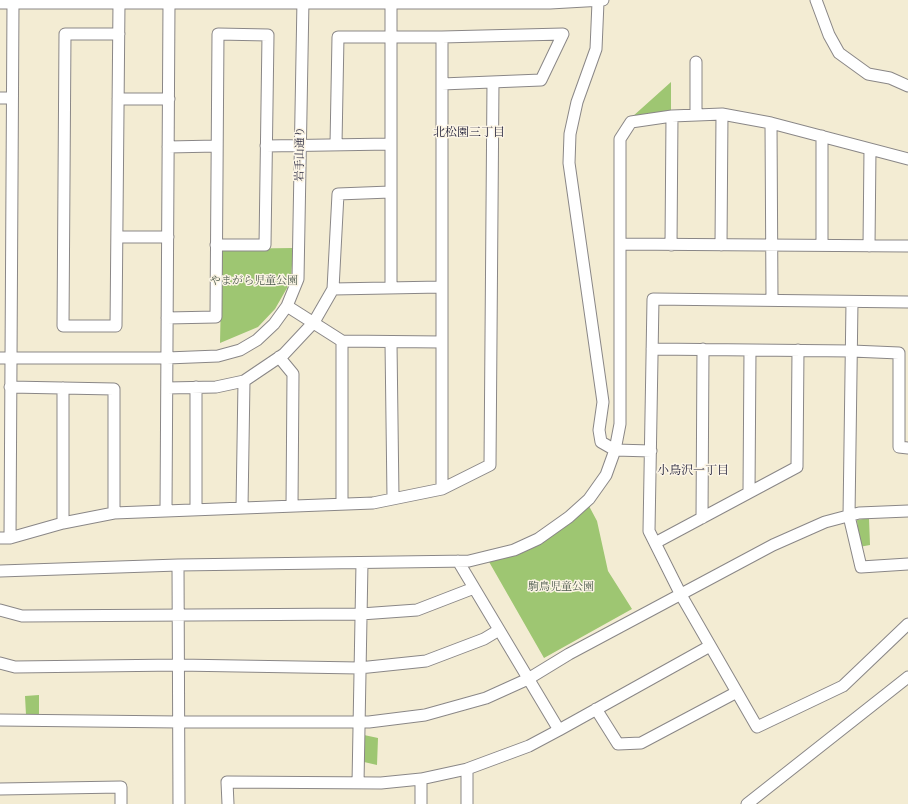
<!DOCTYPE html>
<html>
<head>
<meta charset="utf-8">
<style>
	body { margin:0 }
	canvas { display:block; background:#f3ecd3 }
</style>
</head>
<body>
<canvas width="908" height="804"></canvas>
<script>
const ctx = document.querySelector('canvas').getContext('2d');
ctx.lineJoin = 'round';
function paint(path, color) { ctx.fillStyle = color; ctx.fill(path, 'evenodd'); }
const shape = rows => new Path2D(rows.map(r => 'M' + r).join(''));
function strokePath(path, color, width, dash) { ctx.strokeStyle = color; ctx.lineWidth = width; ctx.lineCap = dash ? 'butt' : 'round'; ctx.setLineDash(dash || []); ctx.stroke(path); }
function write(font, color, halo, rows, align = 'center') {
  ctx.font = font + ' "IM FELL English","Noto Serif JP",serif'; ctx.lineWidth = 3; ctx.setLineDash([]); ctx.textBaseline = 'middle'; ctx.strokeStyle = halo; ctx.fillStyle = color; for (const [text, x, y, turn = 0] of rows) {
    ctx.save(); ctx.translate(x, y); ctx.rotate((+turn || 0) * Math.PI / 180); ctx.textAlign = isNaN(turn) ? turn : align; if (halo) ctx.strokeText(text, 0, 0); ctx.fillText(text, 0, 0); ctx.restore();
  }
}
const green = shape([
	[671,82,671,111,632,117],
	[293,248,291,281,275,309,258,327,220,343,222,249],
	[589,506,597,521,608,571,632,609,544,658,488,560],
	[869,518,870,545,859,547,857,520],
	[39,695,39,714,26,715,25,696],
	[364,735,378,738,377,765,364,762]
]);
const minor = shape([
	[816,0,829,35,839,53,868,74,890,78,908,86],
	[598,2,596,49,577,102,570,134,569,163,603,402,599,430,601,442,615,450,651,451],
	[0,3,550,3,603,0],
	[119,34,65,34,63,326,116,326,119,3],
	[442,37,563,34,541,80,442,84],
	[696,62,696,115],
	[0,98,12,98],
	[118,99,169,99],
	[822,136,822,245],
	[336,144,338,37,391,37,391,288],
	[266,146,390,144],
	[168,147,217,146],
	[117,237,168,237],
	[620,244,908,246],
	[671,245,672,116],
	[721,245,722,114],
	[869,246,870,149],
	[333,289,441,287],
	[772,300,771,123,908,159],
	[852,302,849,516,861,567,908,564],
	[908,302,653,299,649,531,681,595,757,727,843,686,908,624],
	[287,306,342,341,441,342],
	[167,318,216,317,218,34,268,35,265,245,216,245],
	[391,343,393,498],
	[652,349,852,351,899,353,899,447,908,448],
	[279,357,293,374,292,506],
	[0,358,167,358,218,356,240,350,257,340,274,324,287,306,298,279,303,0],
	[10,387,114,389,114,513],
	[63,388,63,523],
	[167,388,216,387,244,381,284,354,314,322,333,289,338,194,390,192],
	[442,489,490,465,493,82],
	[749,492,750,350],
	[342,504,342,341],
	[242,508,244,381],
	[166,510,169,3],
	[196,510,196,387],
	[702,518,703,349],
	[0,538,10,538,63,523,114,513,373,503,442,489,442,37,391,37,391,0],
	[10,538,13,3],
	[655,543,797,467,798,350],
	[0,571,178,565],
	[0,610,22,616,361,614,417,610,474,588],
	[0,663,15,667,178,665,359,668,426,661,484,639,499,630],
	[596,709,618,744,641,743,737,692],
	[0,720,178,722,369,722,425,715,486,698,528,679,569,654,773,545,825,522,859,513,908,511],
	[559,730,710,646],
	[467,769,467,804],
	[358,783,362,563],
	[0,789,121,787,121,804],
	[179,804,178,565,469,561,514,550,538,539,569,517,589,499,606,475,615,450,620,424,620,139,631,122,672,116,722,114,771,123],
	[228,804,227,782,381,783,421,779],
	[421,804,421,779,467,769,529,746,559,730,458,561],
	[747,804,908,677]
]);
const streetNames = [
	["岩手山通り",301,154,-89]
];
const parkNames = [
	["やまがら児童公園",254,282],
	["駒鳥児童公園",561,588]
];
const neighbourhoodNames = [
	["北松園三丁目",469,134],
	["小鳥沢一丁目",693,472]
];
paint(green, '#9ec672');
strokePath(minor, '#8a8787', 13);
strokePath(minor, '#fff', 11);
write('11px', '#22223b', '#fcf5e5', streetNames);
write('11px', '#4d5b4e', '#fcf5e5', parkNames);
write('12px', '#22223b', '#fcf5e5', neighbourhoodNames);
</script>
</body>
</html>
